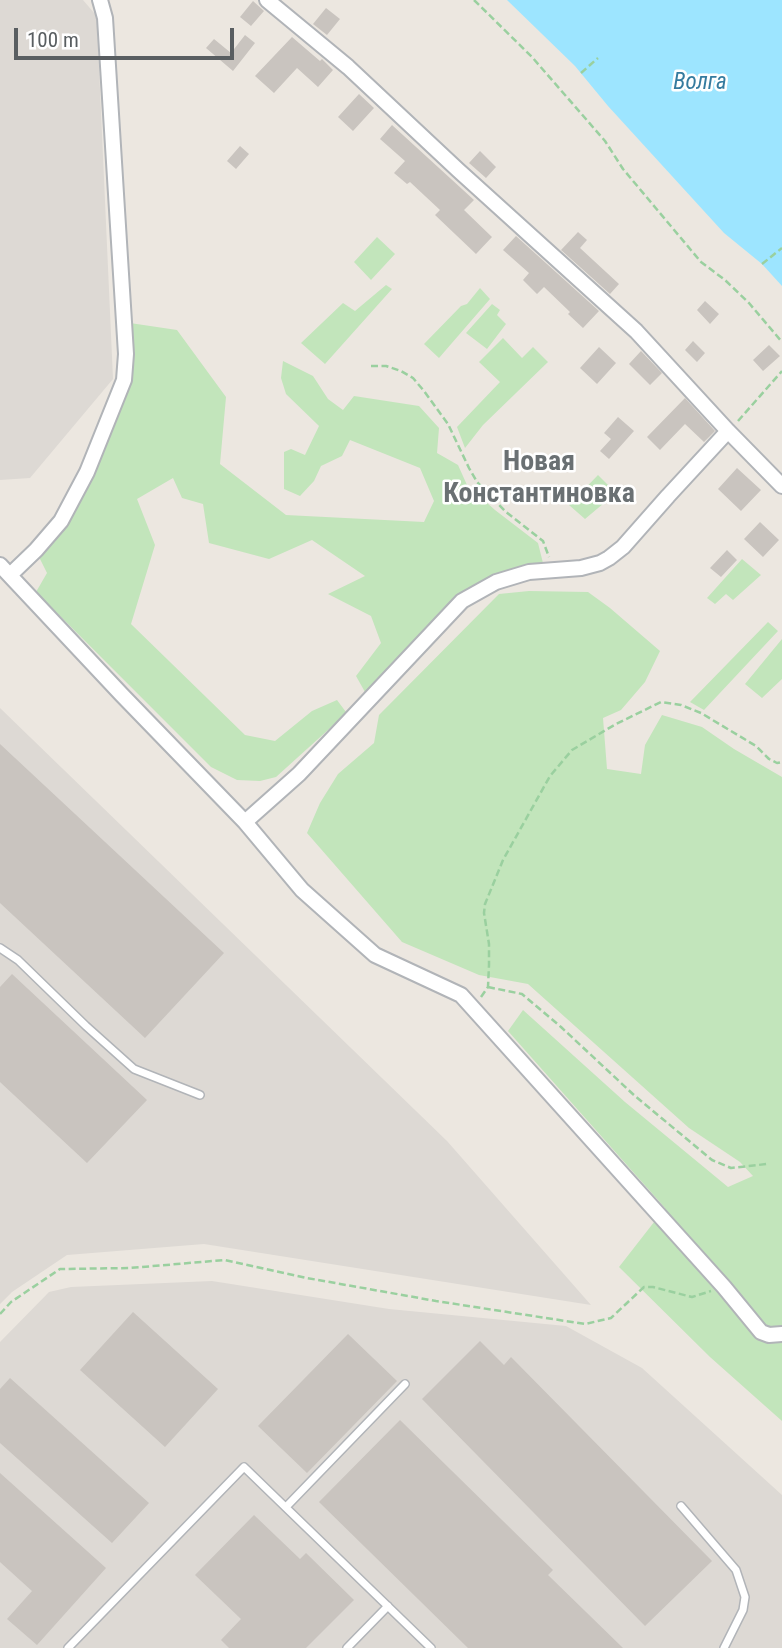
<!DOCTYPE html>
<html>
<head>
<meta charset="utf-8">
<style>
	body { margin:0 }
	#map { position:relative; width:782px; height:1648px; overflow:hidden; background:#ece7e0; font-family:"Roboto Condensed",sans-serif }
	canvas { display:block }
	.scale { position:absolute; left:14px; top:28px; width:220px; height:32px; box-sizing:border-box; border:4px solid #595e61; border-top:0; padding-left:9px; font-size:21px; line-height:24px; white-space:nowrap; color:#595e61; -webkit-text-stroke:5px #fff; paint-order:stroke }
</style>
</head>
<body>
<div id="map">
<canvas width="782" height="1648"></canvas>
<div class="scale">100 m</div>
</div>
<script>
const ctx = document.querySelector('canvas').getContext('2d');
ctx.lineJoin = 'round';
function paint(path, color) { ctx.fillStyle = color; ctx.fill(path, 'evenodd'); }
const shape = rows => new Path2D(rows.map(r => 'M' + r).join(''));
function strokePath(path, color, width, dash) { ctx.strokeStyle = color; ctx.lineWidth = width; ctx.lineCap = dash ? 'butt' : 'round'; ctx.setLineDash(dash || []); ctx.stroke(path); }
function write(font, color, halo, rows, align = 'center') {
  ctx.font = font + ' "Roboto Condensed",sans-serif'; ctx.lineWidth = 5; ctx.setLineDash([]); ctx.textBaseline = 'middle'; ctx.strokeStyle = halo; ctx.fillStyle = color; for (const [text, x, y, turn = 0] of rows) {
    ctx.save(); ctx.translate(x, y); ctx.rotate((+turn || 0) * Math.PI / 180); ctx.textAlign = isNaN(turn) ? turn : align; if (halo) ctx.strokeText(text, 0, 0); ctx.fillText(text, 0, 0); ctx.restore();
  }
}
const industrial = shape([
	[0,0,83,0,95,14,97,23,113,379,30,478,0,480],
	[0,708,447,1141,591,1305,204,1244,67,1255,12,1292,0,1304],
	[212,1281,389,1309,566,1326,642,1368,782,1495,782,1648,0,1648,0,1342,49,1292,71,1287]
]);
const green = shape([
	[377,237,395,254,371,280,354,262],
	[386,285,392,289,325,364,301,343,343,303,355,311],
	[480,288,490,299,439,358,424,344,461,306,467,304],
	[492,304,500,310,497,315,506,324,487,349,466,333],
	[130,323,177,330,226,397,220,464,286,515,424,522,434,501,420,468,350,440,342,456,321,466,314,481,300,496,284,489,284,452,291,449,305,455,319,426,286,394,281,378,283,361,313,376,328,399,343,410,354,396,419,406,439,428,437,453,458,465,467,485,495,510,538,543,544,567,498,575,458,595,365,692,356,676,381,643,371,616,328,594,365,576,312,540,269,559,209,543,203,504,182,498,173,478,137,499,155,545,131,624,245,735,275,741,312,711,337,700,346,712,328,730,276,777,260,781,237,780,211,767,36,592,47,573,39,557,66,525,127,384],
	[503,338,522,358,533,347,548,362,483,425,465,448,457,427,500,382,479,362],
	[598,475,616,493,585,519,569,505],
	[742,559,761,575,733,600,726,594,715,604,707,598],
	[529,591,588,592,610,608,660,651,645,682,621,710,603,718,607,769,641,774,645,745,662,715,702,727,734,749,782,777,782,1421,710,1357,619,1267,665,1208,508,1031,523,1010,625,1102,728,1187,753,1176,740,1162,689,1128,528,984,479,975,402,942,307,833,320,803,338,774,374,743,379,715,499,594],
	[768,622,778,631,704,710,690,702],
	[782,639,782,679,762,698,745,684]
]);
const water = shape([
	[507,0,782,0,782,286,762,264,724,233,608,106,575,66]
]);
const building = shape([
	[253,1,264,11,251,26,240,17],
	[326,8,340,19,327,35,313,24],
	[245,35,255,43,233,71,206,48,214,39,231,53],
	[292,37,320,61,322,59,333,70,318,87,297,68,274,93,255,76],
	[359,94,374,108,353,131,338,117],
	[392,125,474,200,464,210,492,237,476,254,435,215,440,210,410,182,407,184,394,173,405,161,380,139],
	[240,146,249,154,236,169,227,161],
	[480,151,496,167,486,178,469,163],
	[578,232,587,240,580,248,619,284,610,294,561,250],
	[516,236,599,311,583,328,568,314,570,312,544,287,537,294,523,280,529,273,503,250],
	[705,301,719,314,710,324,697,310],
	[693,341,705,353,697,362,685,350],
	[769,345,780,356,763,371,753,360],
	[599,347,616,363,597,384,580,368],
	[641,351,662,373,650,385,629,364],
	[685,398,715,431,704,442,685,424,660,450,647,437],
	[618,417,634,431,609,459,600,451,611,439,604,433],
	[737,468,761,490,741,511,718,489],
	[760,522,779,540,763,557,744,539],
	[727,550,737,560,721,577,710,568],
	[0,744,224,953,145,1038,0,903],
	[12,974,147,1100,87,1163,0,1082,0,987],
	[133,1312,218,1389,165,1447,80,1370],
	[348,1334,397,1381,307,1473,258,1426],
	[480,1341,504,1365,511,1357,712,1561,645,1626,422,1399],
	[10,1378,149,1503,112,1543,0,1443,0,1389],
	[400,1420,553,1570,548,1575,623,1648,468,1648,319,1502],
	[0,1473,106,1568,37,1645,7,1619,32,1591,0,1562],
	[254,1515,300,1559,306,1553,354,1600,306,1648,229,1648,221,1640,241,1619,195,1575]
]);
const path = shape([
	[474,0,532,57,605,141,623,169,701,262,725,280,749,303,782,342],
	[581,73,598,58],
	[762,264,782,248],
	[371,366,386,366,401,371,413,378,424,391,448,424,469,468,477,482,506,512,543,541,549,557],
	[738,421,782,371],
	[488,987,522,994,561,1027,635,1096,712,1160,731,1168,767,1164],
	[481,997,488,987,489,965,489,944,484,913,485,904,503,860,550,776,572,750,616,724,661,702,681,705,701,713,756,746,769,759,777,763,782,762],
	[0,1314,11,1302,60,1269,130,1268,225,1260,307,1278,436,1301,585,1324,611,1318,644,1287,653,1287,692,1297,711,1291]
]);
const service = shape([
	[0,948,18,960,86,1026,134,1069,200,1095],
	[681,1506,736,1570,745,1597,743,1610,724,1648],
	[286,1507,405,1384],
	[68,1648,244,1467,431,1648],
	[347,1648,388,1606]
]);
const minor = shape([
	[267,0,348,67,458,170,636,331,728,431,782,486],
	[0,565,122,695,245,822,302,890,375,955,461,995,724,1287,761,1332,769,1335,782,1334],
	[10,575,36,550,61,521,87,472,124,380,126,354,105,18,100,0],
	[245,822,299,774,462,601,496,582,529,572,581,568,600,563,609,558,623,547,668,496,728,431]
]);
const waterNames = [
	["Волга",700,83]
];
const districtNames = [
	["Новая",539,463],
	["Константиновка",539,495]
];
paint(industrial, '#ddd9d4');
paint(green, '#c2e5bb');
paint(water, '#9de5ff');
paint(building, '#c9c4bf');
strokePath(service, '#b1b4b8', 10);
strokePath(minor, '#b1b4b8', 18);
strokePath(path, '#9ad09f', 2.5, [7, 3.5]);
strokePath(service, '#fff', 7);
strokePath(minor, '#fff', 14);
write('italic 23px', '#357b9f', '#fff', waterNames);
write('bold 28px', '#6a7073', '#fff', districtNames);
</script>
</body>
</html>
